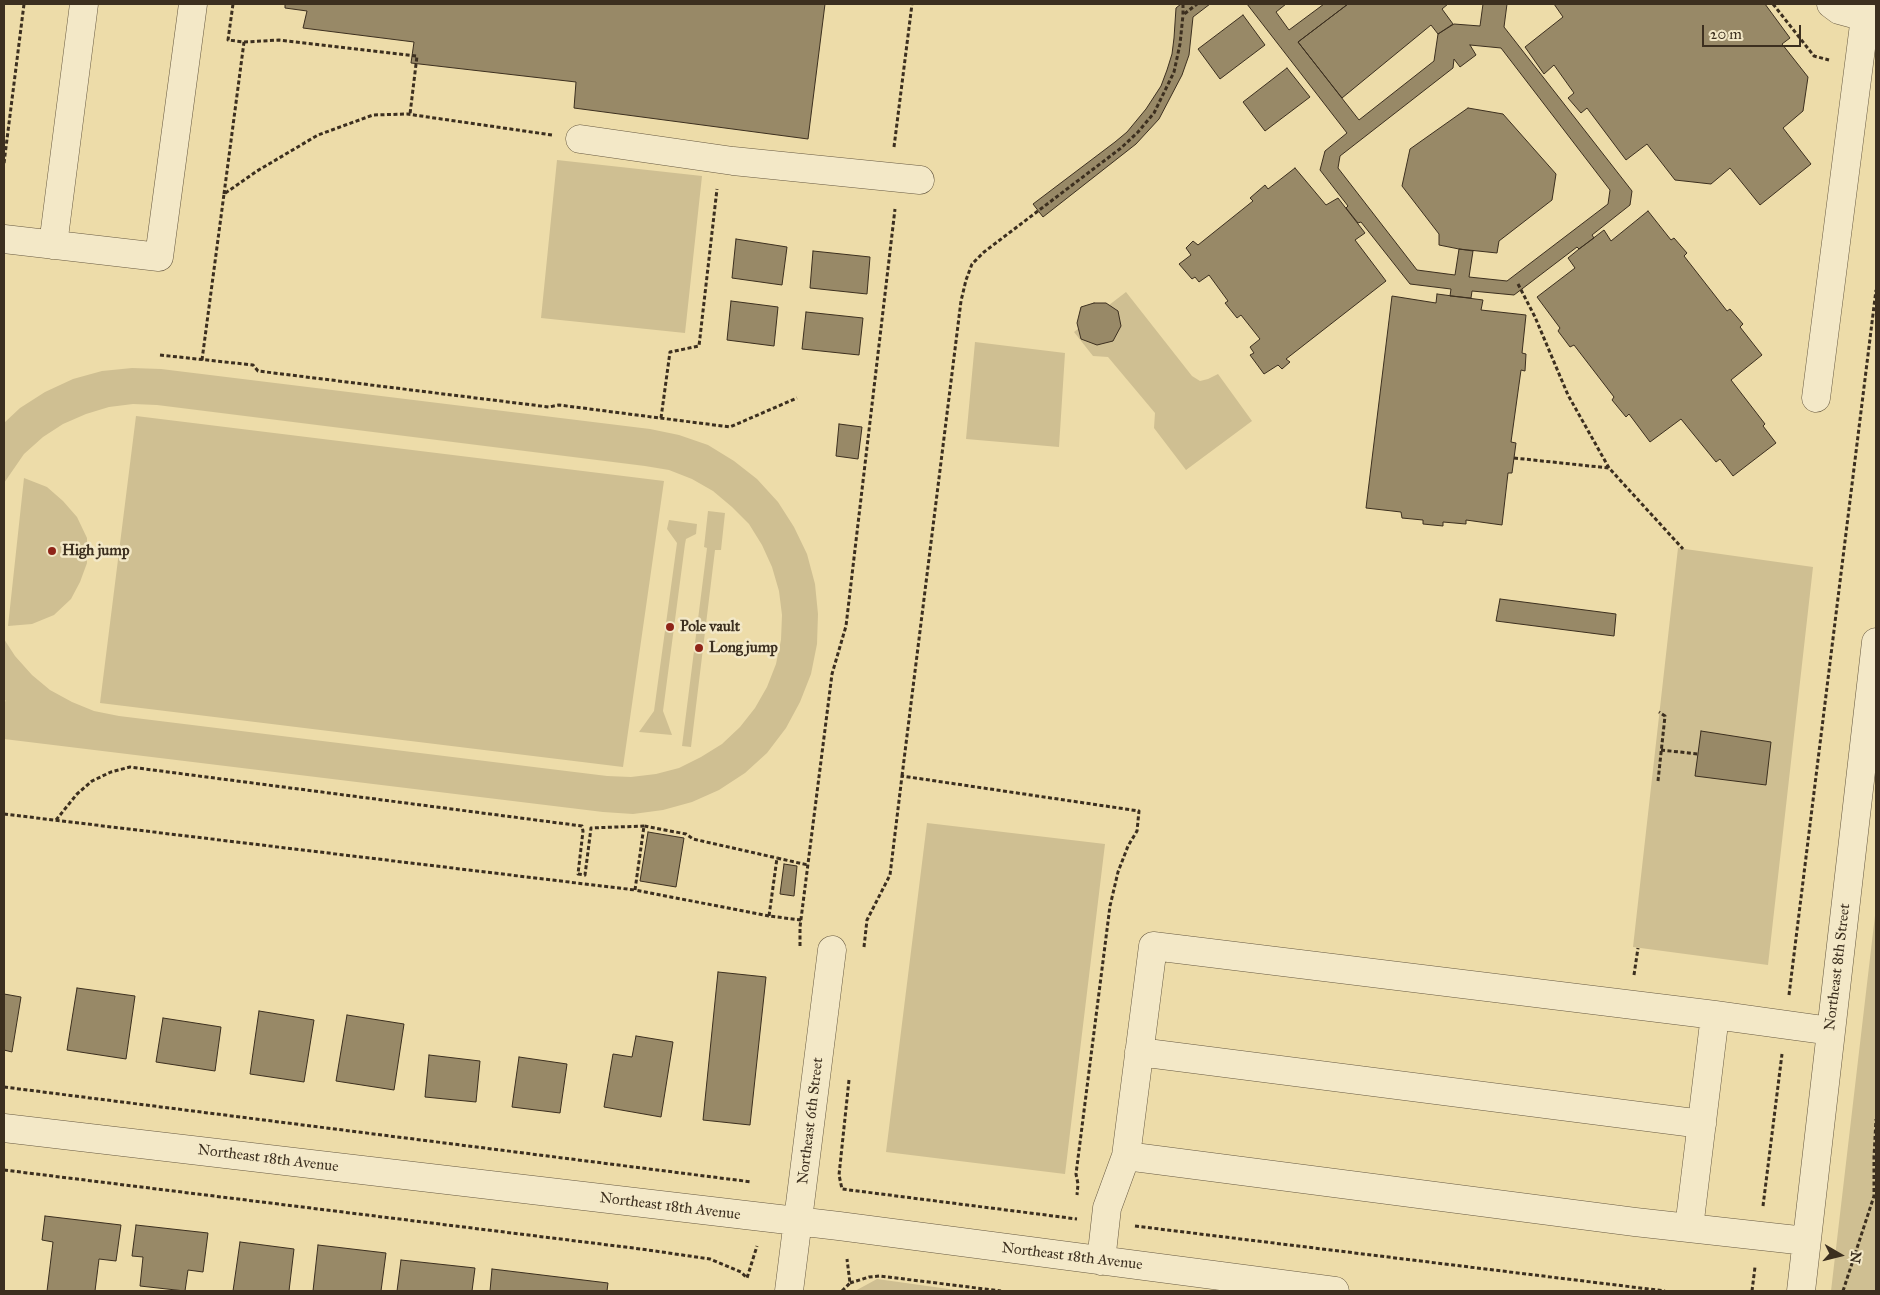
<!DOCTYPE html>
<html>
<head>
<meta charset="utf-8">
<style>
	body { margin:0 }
	#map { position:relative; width:1880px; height:1295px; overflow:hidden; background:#eddca9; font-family:"IM FELL Great Primer",serif }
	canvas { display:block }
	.frame { position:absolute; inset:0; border:5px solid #3c2f1f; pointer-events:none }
	.north { position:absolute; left:1815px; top:1230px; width:50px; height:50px; -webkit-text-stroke:4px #f3e8c7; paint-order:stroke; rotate:98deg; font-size:14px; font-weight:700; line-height:20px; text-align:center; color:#3c2f1f }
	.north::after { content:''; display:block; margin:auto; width:18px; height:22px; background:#3c2f1f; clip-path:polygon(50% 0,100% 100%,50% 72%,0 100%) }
	.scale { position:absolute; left:1702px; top:25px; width:99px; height:22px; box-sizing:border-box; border:2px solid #3c2f1f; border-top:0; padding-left:6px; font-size:15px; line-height:18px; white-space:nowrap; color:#3c2f1f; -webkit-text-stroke:4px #f3e8c7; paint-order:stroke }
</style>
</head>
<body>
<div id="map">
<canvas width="1880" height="1295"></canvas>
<div class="frame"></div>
<div class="north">N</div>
<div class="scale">20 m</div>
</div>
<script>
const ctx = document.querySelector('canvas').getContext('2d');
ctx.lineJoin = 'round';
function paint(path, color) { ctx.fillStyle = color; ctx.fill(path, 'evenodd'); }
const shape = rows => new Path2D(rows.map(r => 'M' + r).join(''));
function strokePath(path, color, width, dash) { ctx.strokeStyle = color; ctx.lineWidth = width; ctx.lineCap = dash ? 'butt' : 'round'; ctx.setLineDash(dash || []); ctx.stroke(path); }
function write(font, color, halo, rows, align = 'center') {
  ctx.font = font + ' "IM FELL Great Primer",serif'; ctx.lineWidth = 5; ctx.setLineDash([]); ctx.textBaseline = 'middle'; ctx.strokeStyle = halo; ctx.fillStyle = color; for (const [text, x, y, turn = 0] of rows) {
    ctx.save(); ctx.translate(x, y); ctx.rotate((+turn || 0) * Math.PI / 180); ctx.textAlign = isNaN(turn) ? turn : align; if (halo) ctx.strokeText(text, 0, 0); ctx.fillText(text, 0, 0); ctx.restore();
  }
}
const green = shape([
	[557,160,702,176,685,333,541,318],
	[1126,292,1192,376,1200,381,1208,379,1218,374,1252,421,1186,470,1154,428,1155,413,1108,357,1093,356,1074,332],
	[975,342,1065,353,1059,447,966,439],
	[132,368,161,369,650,429,679,435,708,445,734,461,757,479,778,502,794,527,807,554,815,584,818,614,817,644,811,674,800,702,786,728,767,753,745,773,719,790,692,802,663,810,633,814,603,812,4,739,4,702,6,701,4,699,4,639,15,656,32,675,50,690,72,702,94,711,119,716,607,776,631,777,656,774,679,768,701,757,722,744,740,727,755,708,767,687,776,664,781,640,782,615,779,591,772,567,762,545,749,524,732,507,713,491,692,479,669,470,645,466,157,405,133,404,109,407,86,414,63,424,43,437,24,454,4,483,4,423,20,408,45,392,73,379,102,371],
	[136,416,664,481,623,767,100,703],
	[24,478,47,487,63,501,77,517,87,538,87,563,80,582,71,599,54,615,32,624,8,626],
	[708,511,725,513,721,550,715,550,691,747,682,746,707,548,704,547],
	[669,520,697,524,696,534,686,539,685,544,663,711,672,735,639,732,654,711,677,543,667,529],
	[1678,548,1813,567,1768,965,1633,947],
	[927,823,1105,844,1065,1174,886,1152],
	[1876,907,1876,1291,1831,1291],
	[877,1279,963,1291,855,1291]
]);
const building = shape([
	[285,4,825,4,808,139,574,108,576,82,411,63,414,42,303,28,307,11,285,8,285,4],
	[1181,4,1210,4,1193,17,1189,55,1182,75,1159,119,1136,144,1043,217,1033,204,1115,142,1127,132,1146,109,1161,86,1167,70,1172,54,1174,38,1176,8,1181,4],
	[1247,4,1286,4,1276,12,1289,30,1324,4,1348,4,1298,42,1359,120,1434,61,1438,34,1454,24,1480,26,1483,4,1507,4,1504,27,1632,191,1630,205,1592,235,1594,238,1579,249,1577,247,1514,295,1472,291,1471,298,1450,296,1451,289,1410,284,1361,222,1358,223,1346,208,1348,206,1320,170,1325,151,1347,133,1247,4],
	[1470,45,1501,48,1610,190,1608,204,1507,281,1469,277,1473,251,1459,249,1455,275,1417,270,1338,168,1340,156,1453,68,1454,59,1460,67,1476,55,1470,45],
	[1348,4,1448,4,1442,9,1453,24,1438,34,1431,25,1342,98,1298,42,1348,4],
	[1554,4,1765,4,1790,38,1782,44,1808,77,1803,111,1783,128,1811,164,1760,205,1730,168,1711,184,1675,180,1647,144,1626,160,1587,108,1581,113,1568,98,1574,93,1554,65,1544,74,1525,47,1563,17,1554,4],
	[1243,15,1265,45,1220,79,1198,49,1243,15],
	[1287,68,1310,97,1265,131,1243,102,1287,68],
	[1468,108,1503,114,1556,174,1552,200,1499,241,1497,253,1459,249,1439,245,1439,234,1402,186,1410,149,1468,108],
	[1295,168,1326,205,1338,198,1365,233,1355,240,1386,281,1286,359,1290,362,1282,369,1278,365,1264,374,1250,355,1254,353,1250,347,1260,339,1241,315,1237,318,1225,303,1228,301,1209,275,1199,282,1195,277,1192,279,1179,264,1191,255,1186,248,1193,241,1198,245,1253,201,1250,198,1265,185,1268,189,1295,168],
	[1648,211,1671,240,1674,238,1687,253,1684,256,1727,311,1730,309,1743,324,1740,327,1762,355,1731,380,1765,424,1763,426,1776,443,1733,476,1720,459,1716,462,1681,419,1650,442,1629,414,1626,417,1612,400,1614,397,1574,345,1570,347,1558,331,1560,328,1537,297,1575,268,1568,258,1579,249,1604,230,1611,241,1648,211],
	[736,239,787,247,782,285,732,278,736,239],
	[813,251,870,257,867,294,810,288,813,251],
	[1437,294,1483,300,1481,310,1526,315,1522,353,1526,354,1525,371,1521,370,1511,442,1516,443,1512,473,1508,473,1502,525,1466,520,1466,524,1443,522,1443,526,1423,524,1423,520,1402,518,1401,512,1366,508,1392,296,1436,303,1437,294],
	[731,301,778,307,774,346,727,340,731,301],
	[1094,303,1106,303,1118,311,1121,326,1113,341,1097,345,1081,339,1077,323,1081,307,1094,303],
	[806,312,863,318,859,355,802,349,806,312],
	[839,424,862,427,858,459,836,456,839,424],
	[1500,599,1616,614,1614,636,1496,621,1500,599],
	[1701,731,1771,742,1766,785,1695,776,1701,731],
	[648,832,684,838,676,887,640,881,648,832],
	[784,864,797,866,794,896,780,894,784,864],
	[718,972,766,977,750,1125,703,1120,718,972],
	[77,988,135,996,126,1059,67,1050,77,988],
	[4,994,21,997,12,1052,4,1050,4,994],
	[259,1011,314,1020,304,1082,250,1074,259,1011],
	[347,1015,404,1024,394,1090,336,1081,347,1015],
	[163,1018,221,1027,215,1071,156,1062,163,1018],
	[636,1036,673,1042,661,1117,604,1107,613,1054,632,1057,636,1036],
	[429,1055,480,1061,476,1102,425,1097,429,1055],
	[519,1057,567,1064,560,1113,512,1107,519,1057],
	[45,1216,121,1225,116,1261,99,1259,95,1291,47,1291,53,1242,42,1240,45,1216],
	[136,1225,208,1233,203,1272,188,1270,185,1291,140,1286,143,1257,132,1256,136,1225],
	[240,1242,294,1249,289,1291,233,1291,240,1242],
	[318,1245,386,1253,381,1291,313,1291,318,1245],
	[401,1260,475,1268,472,1291,397,1291,401,1260],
	[492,1269,608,1283,607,1291,490,1291,492,1269]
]);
const path = shape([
	[1183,4,1183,15,1197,4],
	[1773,4,1814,56,1829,60],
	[244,42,279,40,417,56,410,114],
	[894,147,912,4],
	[4,163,24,4],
	[224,194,244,42,228,40,233,4],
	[1518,284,1535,317,1568,395,1609,468,1683,549],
	[160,355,253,365,258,371,549,407,559,405,730,427,797,398],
	[202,360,224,194,257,171,318,135,373,115,407,114,552,135],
	[661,418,670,352,699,346,717,189],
	[1514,458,1609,468],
	[1661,750,1698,754],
	[902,776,961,301,966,280,972,264,984,252,1121,148,1138,132,1154,113,1174,72,1180,44,1183,15],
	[1658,781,1665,716,1659,712],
	[4,814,635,890],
	[56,820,77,794,92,781,111,772,130,767,582,826,583,831,578,874,585,875,591,828,644,826],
	[769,916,635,890,644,826,686,834,693,839,777,858],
	[801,920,769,916,777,858,808,865],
	[800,946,800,927,832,674,846,626,895,209],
	[864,947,867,920,890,875,902,776,1139,811,1137,831,1128,846,1118,872,1110,906,1076,1174,1078,1184,1077,1195],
	[1634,975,1638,948],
	[1789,995,1876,290],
	[849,1080,839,1175,842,1189,1077,1219],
	[4,1087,752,1182],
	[4,1170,641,1249,710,1259,741,1272,747,1278,757,1246],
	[1763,1206,1782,1054],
	[1135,1226,1665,1291],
	[850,1283,869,1277,880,1276,1001,1291],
	[842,1291,850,1283,847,1259],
	[1752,1291,1755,1267],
	[1843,1291,1874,1196,1874,1157,1876,1119]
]);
const minor = shape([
	[1831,4,1839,10,1876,20],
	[580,139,733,161,920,180],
	[4,239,159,257,193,4],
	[53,245,84,4],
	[1816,398,1865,17],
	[1139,1052,1702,1124],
	[4,1128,839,1226,1335,1291],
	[1126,1156,1635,1222,1806,1241],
	[1689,1228,1715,1015],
	[1101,1261,1107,1208,1126,1156,1153,946,1715,1015,1831,1031],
	[789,1291,832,950],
	[1801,1291,1876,642]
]);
const markers = [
	[52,551,5,"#8f2418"],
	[670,627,5,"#8f2418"],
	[699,648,5,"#8f2418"]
];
const poiNames = [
	["High jump",62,551],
	["Pole vault",680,627],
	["Long jump",709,648]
];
const streetNames = [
	["Northeast 8th Street",1838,967,-83],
	["Northeast 6th Street",811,1121,-83],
	["Northeast 18th Avenue",268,1159,7],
	["Northeast 18th Avenue",670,1207,7],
	["Northeast 18th Avenue",1072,1257,7]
];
paint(green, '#cfbf92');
paint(building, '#988967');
strokePath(building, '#3c2f1f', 1);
strokePath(minor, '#685a42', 29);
strokePath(path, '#3c2f1f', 3, [4, 2.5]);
strokePath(minor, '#f3e8c7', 28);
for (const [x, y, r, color] of markers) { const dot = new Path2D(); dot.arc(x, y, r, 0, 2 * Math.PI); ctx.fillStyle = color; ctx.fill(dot); strokePath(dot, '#f3e8c7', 2); }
write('bold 15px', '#3c2f1f', '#f3e8c7', poiNames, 'left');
write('15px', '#3c2f1f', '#f3e8c7', streetNames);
</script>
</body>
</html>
